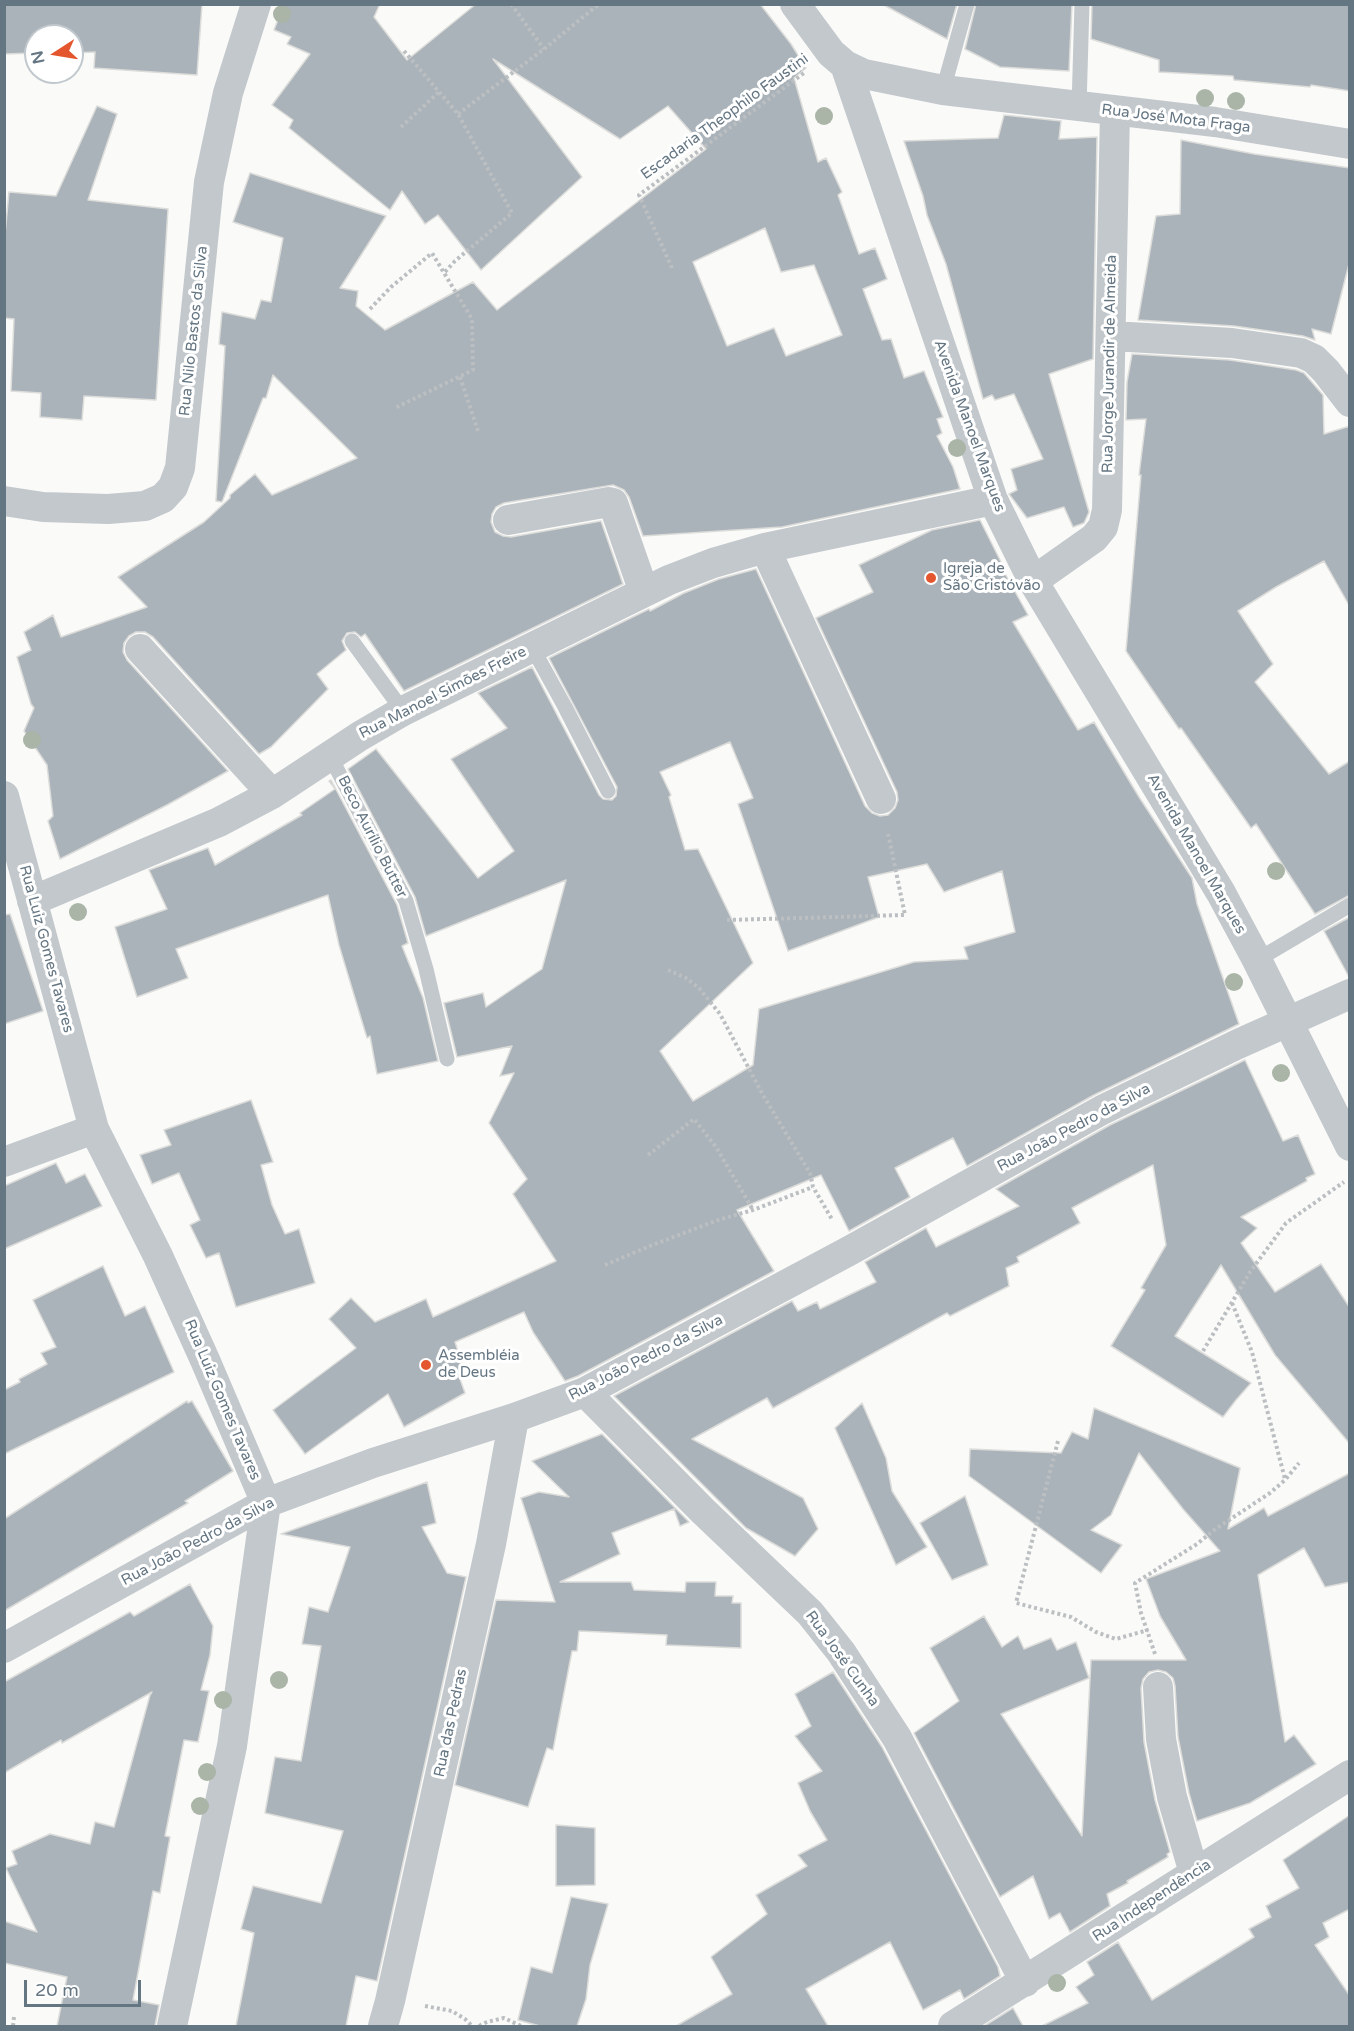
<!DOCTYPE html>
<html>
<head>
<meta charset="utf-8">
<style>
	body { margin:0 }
	#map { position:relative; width:1354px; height:2031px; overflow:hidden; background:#fafaf8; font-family:"Varela Round",sans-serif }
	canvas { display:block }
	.frame { position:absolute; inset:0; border:6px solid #657683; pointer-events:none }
	.north { position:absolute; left:24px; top:24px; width:60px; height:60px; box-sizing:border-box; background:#fff; border:2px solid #c1c8cd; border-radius:50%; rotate:258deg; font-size:16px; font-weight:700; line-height:24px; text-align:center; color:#657683 }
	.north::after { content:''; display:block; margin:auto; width:21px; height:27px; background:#e4572e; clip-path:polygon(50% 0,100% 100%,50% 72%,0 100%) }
	.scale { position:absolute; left:24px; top:1980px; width:117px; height:27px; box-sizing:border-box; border:3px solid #657683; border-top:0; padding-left:8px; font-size:18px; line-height:21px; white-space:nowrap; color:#657683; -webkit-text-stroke:4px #fff; paint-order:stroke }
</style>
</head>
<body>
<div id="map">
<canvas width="1354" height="2031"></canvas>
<div class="frame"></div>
<div class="north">N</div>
<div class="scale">20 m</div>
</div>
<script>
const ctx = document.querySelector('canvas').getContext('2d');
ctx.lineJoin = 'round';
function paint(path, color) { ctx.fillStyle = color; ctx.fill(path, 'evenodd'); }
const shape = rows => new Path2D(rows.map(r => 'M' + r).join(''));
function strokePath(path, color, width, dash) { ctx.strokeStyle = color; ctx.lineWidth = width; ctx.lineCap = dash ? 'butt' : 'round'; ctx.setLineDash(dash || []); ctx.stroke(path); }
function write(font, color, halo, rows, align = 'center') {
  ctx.font = font + ' "Varela Round",sans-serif'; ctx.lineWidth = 6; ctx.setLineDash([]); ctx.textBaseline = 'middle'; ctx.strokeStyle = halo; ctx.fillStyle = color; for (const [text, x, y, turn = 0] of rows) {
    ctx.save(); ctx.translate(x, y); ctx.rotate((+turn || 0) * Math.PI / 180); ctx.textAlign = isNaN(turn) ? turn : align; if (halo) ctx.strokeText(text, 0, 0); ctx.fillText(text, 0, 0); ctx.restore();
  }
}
const building = shape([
	[4,4,202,4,197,75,94,68,95,52,72,53,72,36,36,36,36,53,4,54,4,4],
	[284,4,380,4,374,17,407,60,476,4,760,4,791,44,806,68,794,78,818,162,826,158,842,192,838,195,859,254,875,248,887,279,863,289,882,340,891,339,904,378,924,371,943,417,937,419,942,433,937,436,953,467,960,489,782,527,643,536,629,497,624,490,613,485,504,503,496,507,492,514,491,522,495,532,503,536,511,537,601,521,623,584,404,691,365,634,361,637,355,632,347,633,342,641,346,650,317,674,328,689,271,747,259,754,153,637,145,632,136,632,129,636,124,643,123,652,127,660,228,771,167,805,60,859,48,821,53,816,47,765,24,731,34,708,31,704,17,657,31,650,24,632,53,615,61,637,147,607,118,577,204,522,230,498,230,495,255,474,272,495,357,458,273,375,266,398,263,398,222,502,216,501,225,346,219,344,222,312,255,319,261,300,271,302,283,238,233,222,250,173,386,216,340,288,358,291,356,306,385,330,473,282,497,310,706,149,668,106,620,139,493,59,582,177,481,270,438,215,425,224,402,191,390,210,289,128,293,120,272,105,310,54,287,44,291,37,274,30,284,4],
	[765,228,781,272,814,265,842,335,786,356,774,328,727,346,693,262,765,228],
	[882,4,957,4,947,39,882,4],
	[976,4,1072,4,1069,71,1000,67,965,49,976,4],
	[1092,4,1350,4,1350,91,1311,85,1310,87,1234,80,1233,76,1159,72,1159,60,1091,39,1092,4],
	[97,106,117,114,88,200,168,209,156,400,84,396,82,420,40,417,41,393,11,391,14,319,4,318,4,245,9,192,56,196,97,106],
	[1004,115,1061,121,1059,139,1097,137,1093,359,1049,374,1089,512,1084,523,1073,527,1064,507,1027,518,1009,494,1017,490,1011,469,1043,459,1014,394,995,400,992,395,983,399,946,264,927,215,923,196,904,141,998,138,1004,115],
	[1181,140,1254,154,1350,168,1350,260,1331,334,1312,329,1315,340,1303,336,1234,326,1138,320,1156,216,1180,214,1181,140],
	[1132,354,1230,360,1296,370,1304,373,1323,395,1324,434,1350,426,1350,607,1324,561,1276,587,1238,611,1273,664,1255,682,1329,774,1350,761,1350,895,1315,914,1256,824,1251,828,1181,728,1179,729,1126,651,1141,475,1139,475,1146,419,1126,420,1127,382,1132,354],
	[980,520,1003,566,1003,570,1028,615,1013,622,1078,730,1094,722,1139,797,1192,878,1197,904,1239,1024,1094,1095,967,1166,953,1138,895,1168,910,1197,849,1231,821,1175,737,1210,774,1271,578,1376,565,1381,533,1332,524,1312,455,1342,466,1376,460,1379,465,1393,404,1427,388,1394,305,1454,273,1410,356,1348,329,1319,351,1298,375,1322,426,1299,433,1317,556,1261,513,1194,527,1179,489,1123,514,1073,500,1076,512,1046,457,1057,444,1003,483,993,486,1007,542,969,566,880,426,936,415,897,348,769,376,749,478,878,514,851,451,759,507,728,478,693,532,667,599,795,603,799,612,800,616,796,617,787,549,658,649,609,650,611,684,593,719,579,756,569,865,806,872,813,880,816,888,815,895,808,898,800,897,792,816,618,873,592,859,565,932,530,980,520],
	[730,742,753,798,738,804,788,951,879,917,868,877,927,864,944,892,1002,871,1015,932,964,947,968,959,914,962,759,1009,753,1065,693,1101,660,1051,753,963,698,849,685,850,669,797,671,795,660,772,730,742],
	[331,780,397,905,408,943,402,946,423,998,438,1061,377,1074,370,1036,367,1038,339,945,328,895,176,949,188,978,137,997,115,927,167,909,149,870,208,848,215,865,302,815,300,813,335,789,329,781,331,780],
	[10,914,43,1011,4,1024,4,915,10,914],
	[1350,917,1350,977,1349,977,1324,931,1350,917],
	[1245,1060,1283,1141,1298,1135,1315,1174,1306,1178,1307,1181,1241,1217,1257,1228,1241,1243,1275,1292,1321,1264,1350,1308,1350,1444,1275,1355,1221,1265,1175,1336,1251,1383,1236,1400,1223,1417,1111,1346,1145,1290,1141,1288,1166,1245,1153,1165,1072,1208,1080,1223,1017,1257,1019,1262,1006,1268,1009,1286,950,1316,947,1313,773,1408,767,1398,692,1439,803,1498,818,1529,795,1556,746,1528,614,1396,792,1301,798,1311,817,1302,820,1309,876,1282,865,1262,926,1228,936,1247,1019,1206,996,1189,1110,1125,1245,1060],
	[251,1100,273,1162,261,1165,272,1205,285,1234,299,1229,315,1283,236,1307,219,1253,206,1258,190,1225,200,1220,179,1173,152,1184,140,1155,171,1145,164,1130,251,1100],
	[56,1163,66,1183,85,1174,102,1206,4,1249,4,1186,56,1163],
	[103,1266,125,1316,145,1306,174,1372,4,1454,4,1390,20,1382,19,1379,47,1364,41,1353,56,1347,33,1300,103,1266],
	[187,1401,188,1403,192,1401,233,1471,185,1501,188,1503,4,1611,4,1519,187,1401],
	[862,1403,886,1458,892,1491,927,1547,896,1565,835,1428,862,1403],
	[1094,1408,1240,1468,1228,1529,1264,1508,1268,1516,1350,1473,1350,1582,1325,1587,1304,1548,1258,1575,1285,1742,1294,1735,1316,1764,1250,1803,1197,1821,1189,1793,1178,1737,1175,1686,1173,1678,1166,1672,1158,1670,1149,1672,1143,1679,1141,1688,1144,1742,1155,1800,1170,1852,1167,1854,1168,1857,1127,1881,1128,1883,1107,1894,1110,1906,1070,1932,1060,1913,1049,1919,1033,1876,1000,1897,914,1733,959,1701,930,1648,984,1616,1002,1647,1018,1636,1024,1649,1051,1638,1057,1650,1076,1642,1089,1678,1001,1714,1082,1836,1091,1660,1186,1660,1160,1616,1146,1579,1220,1551,1183,1509,1139,1453,1111,1515,1091,1530,1122,1545,1101,1573,969,1476,970,1449,1061,1453,1072,1432,1088,1439,1094,1408],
	[602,1434,689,1522,680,1526,674,1509,612,1533,620,1554,560,1582,631,1582,634,1590,685,1592,686,1582,716,1582,715,1596,733,1596,732,1603,741,1603,741,1648,666,1645,667,1635,579,1631,577,1651,572,1651,553,1750,547,1748,528,1807,455,1785,496,1600,555,1602,521,1498,539,1492,569,1497,532,1461,602,1434],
	[427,1482,436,1523,422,1527,447,1573,466,1577,377,1981,356,1976,346,2026,236,2026,254,1933,241,1929,253,1886,321,1903,343,1831,265,1813,275,1757,301,1761,321,1646,302,1644,309,1607,328,1612,350,1547,281,1534,427,1482],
	[965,1496,988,1565,952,1580,920,1523,965,1496],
	[190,1584,213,1626,210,1655,201,1690,209,1691,198,1742,184,1740,165,1836,170,1837,160,1893,153,1891,133,2000,159,2005,155,2026,57,2026,67,1977,4,1963,4,1921,37,1932,6,1868,17,1864,12,1851,50,1834,90,1844,95,1822,114,1827,150,1695,152,1692,62,1743,61,1740,4,1773,4,1682,130,1612,134,1616,190,1584],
	[833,1672,882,1747,998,1967,1000,1976,964,1999,960,1990,923,2010,890,1942,806,1989,828,2026,676,2026,732,1994,711,1957,767,1914,756,1895,807,1866,798,1855,827,1840,810,1811,798,1783,822,1771,795,1736,811,1726,795,1694,833,1672],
	[1350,1815,1350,1909,1323,1923,1329,1937,1315,1945,1350,1996,1350,2026,1042,2026,1088,2003,1076,1987,1094,1975,1087,1962,1118,1942,1152,2000,1254,1937,1249,1929,1271,1917,1266,1906,1299,1888,1283,1860,1350,1815],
	[556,1825,595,1828,595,1885,556,1886,556,1825],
	[571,1897,608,1904,590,1965,586,1999,577,2026,540,2026,518,2020,531,1967,552,1973,571,1897],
	[1013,2008,1023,2026,984,2026,1013,2008]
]);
const path = shape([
	[511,4,544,49],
	[404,51,458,114,512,213,455,261,444,273],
	[458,114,544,49,599,4],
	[401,127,439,92],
	[672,268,639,195,804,73],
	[370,309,391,287,432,253,472,319,473,370,395,408],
	[460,377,478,431],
	[727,920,905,915,888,833],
	[668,970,686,978,699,988,720,1014,763,1095,810,1173,813,1187,833,1221],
	[648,1155,694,1119,716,1147,753,1210],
	[605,1265,650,1246,718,1220,753,1210,813,1187],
	[1232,1303,1252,1352,1285,1479],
	[1203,1351,1250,1272,1286,1223,1344,1182],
	[1058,1441,1016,1603,1071,1617,1096,1632,1116,1639,1148,1630],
	[1155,1654,1141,1613,1135,1583,1197,1544,1214,1530,1270,1493,1285,1480,1299,1463],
	[425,2006,452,2011,465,2019,472,2026],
	[13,2026,14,2017],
	[479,2026,487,2022,504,2018,521,2026]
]);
const lane = shape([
	[943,90,967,4],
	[1079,107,1082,4],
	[352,641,403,711],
	[532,647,565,707,608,791],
	[330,756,406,901,426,969,447,1059],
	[1257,960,1350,905]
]);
const street = shape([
	[795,4,831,53,845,65,993,500,1033,581,1221,893,1257,960,1350,1146],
	[845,65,864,74,943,90,1215,122,1350,144],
	[1112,336,1232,343,1301,353,1314,359,1326,371,1350,402],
	[4,501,43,507,108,509,145,506,163,498,173,487,180,468,209,182,228,93,256,4],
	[508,520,609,502,613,503,644,592],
	[765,548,881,799],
	[1033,581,1094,538,1103,527,1107,510,1115,111],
	[140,649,272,794],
	[4,796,94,1129,158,1256,205,1360,266,1503,232,1746,172,2026],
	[32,901,219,822,272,794,360,736,403,711,669,580,713,563,765,548,993,500],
	[4,1162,94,1129],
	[585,1392,703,1511,810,1613,841,1652,897,1738,1025,1982],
	[4,1648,266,1503,373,1463,514,1418,585,1392,849,1251,1102,1110,1238,1044,1350,994],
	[1158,1687,1161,1739,1172,1797,1194,1873],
	[383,2026,390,2001,491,1544,514,1418],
	[953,2026,1350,1775]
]);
const trees = [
	[282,14],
	[1205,98],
	[1236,101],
	[824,116],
	[957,448],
	[32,740],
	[1276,871],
	[78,912],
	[1234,982],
	[1281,1073],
	[279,1680],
	[223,1700],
	[207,1772],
	[200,1806],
	[1057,1983]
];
const markers = [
	[931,578,6,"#e4572e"],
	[426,1365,6,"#e4572e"]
];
const streetNames = [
	["Escadaria Theophilo Faustini",725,117,-36],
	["Rua José Mota Fraga",1176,119,7],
	["Rua Nilo Bastos da Silva",194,331,-84],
	["Rua Jorge Jurandir de Almeida",1110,364,-89],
	["Avenida Manoel Marques",969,426,70],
	["Rua Manoel Simões Freire",443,693,-27],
	["Beco Aurílio Butter",372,837,63],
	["Avenida Manoel Marques",1196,854,60],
	["Rua Luiz Gomes Tavares",46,949,75],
	["Rua João Pedro da Silva",1074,1128,-28],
	["Rua João Pedro da Silva",646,1358,-27],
	["Rua Luiz Gomes Tavares",222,1400,67],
	["Rua João Pedro da Silva",198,1542,-28],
	["Rua José Cunha",842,1659,54],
	["Rua das Pedras",451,1723,-78],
	["Rua Independência",1152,1901,-33]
];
const poiNames = [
	["Igreja de",943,569],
	["São Cristóvão",943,586],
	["Assembléia",438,1356],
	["de Deus",438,1373]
];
paint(building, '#aab3b9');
strokePath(building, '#dcdcda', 1.5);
strokePath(path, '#bbbfc2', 4, [3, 3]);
strokePath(lane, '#c3c8cc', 15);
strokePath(street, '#c3c8cc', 30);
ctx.fillStyle = '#aab4a7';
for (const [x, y] of trees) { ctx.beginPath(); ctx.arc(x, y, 9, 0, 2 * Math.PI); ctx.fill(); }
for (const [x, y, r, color] of markers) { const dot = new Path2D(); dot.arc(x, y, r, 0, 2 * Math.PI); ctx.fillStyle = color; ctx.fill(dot); strokePath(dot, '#fff', 2); }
write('15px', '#657683', '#fff', streetNames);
write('15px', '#657683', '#fff', poiNames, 'left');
</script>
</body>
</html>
